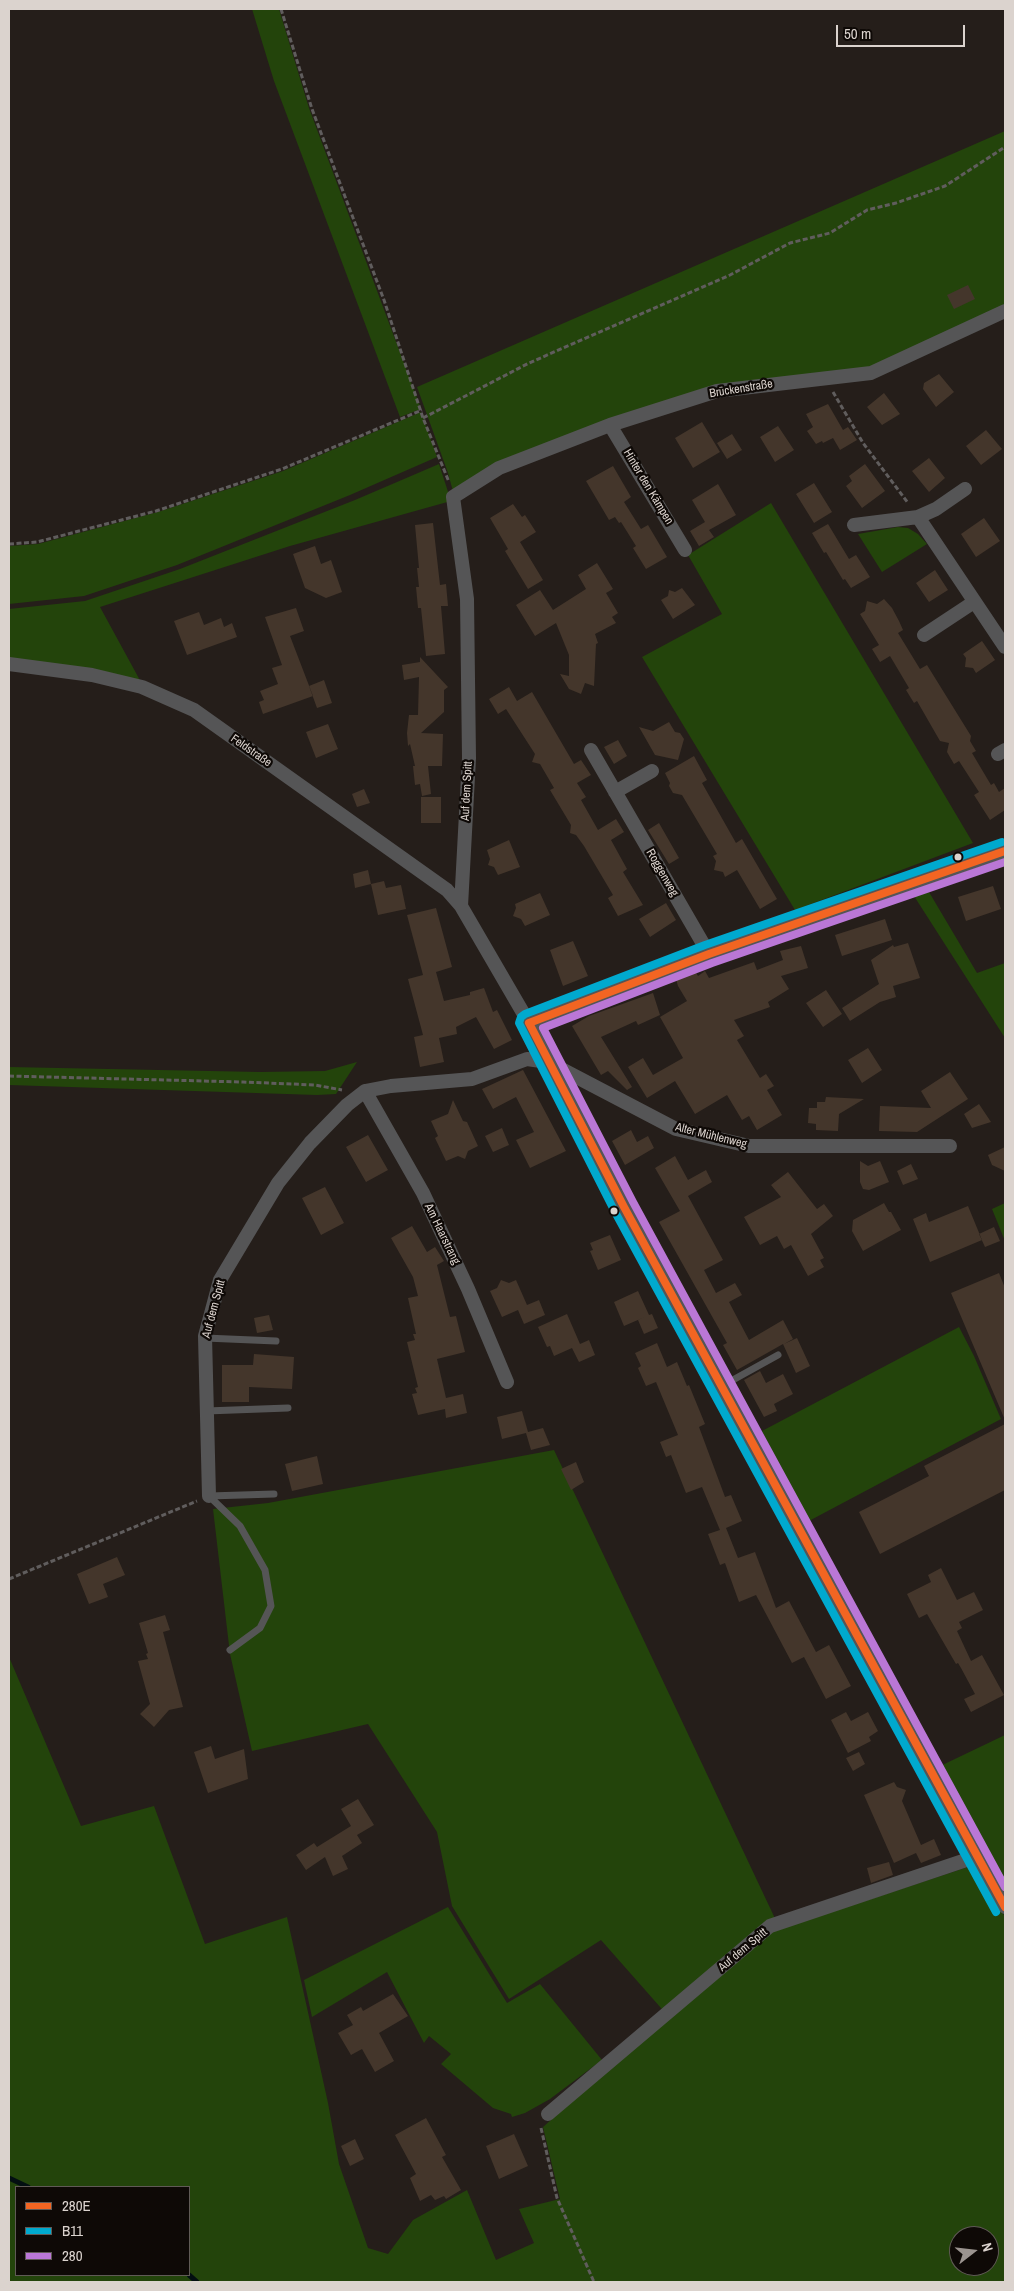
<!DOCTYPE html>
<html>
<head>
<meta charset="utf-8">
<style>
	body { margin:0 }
	#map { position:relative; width:1014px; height:2291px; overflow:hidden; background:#251e1a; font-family:"Archivo Narrow",sans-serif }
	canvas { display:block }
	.frame { position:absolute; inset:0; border:10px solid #dbd3ce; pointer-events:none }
	.legend { position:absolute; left:15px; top:2186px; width:175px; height:90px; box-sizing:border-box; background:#0e0906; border:1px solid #605a56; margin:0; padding:6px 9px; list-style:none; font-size:15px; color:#dbd3ce }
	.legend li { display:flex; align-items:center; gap:10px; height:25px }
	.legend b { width:25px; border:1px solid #605a56 }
	.north { position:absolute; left:949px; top:2226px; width:50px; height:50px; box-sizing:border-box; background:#0e0906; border:1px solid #605a56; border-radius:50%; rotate:74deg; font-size:14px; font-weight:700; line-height:20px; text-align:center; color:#dbd3ce }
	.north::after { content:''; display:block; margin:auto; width:18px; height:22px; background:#9b948f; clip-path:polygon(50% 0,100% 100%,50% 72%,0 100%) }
	.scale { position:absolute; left:836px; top:25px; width:129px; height:22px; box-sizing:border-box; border:2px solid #dbd3ce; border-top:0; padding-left:6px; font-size:15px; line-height:18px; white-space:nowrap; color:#dbd3ce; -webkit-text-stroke:4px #0e0906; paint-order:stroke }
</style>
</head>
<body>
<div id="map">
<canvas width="1014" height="2291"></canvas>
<div class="frame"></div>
<ul class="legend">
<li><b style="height:6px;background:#f26522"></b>280E</li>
<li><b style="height:6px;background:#00a9ce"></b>B11</li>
<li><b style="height:6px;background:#ba77d6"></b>280</li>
</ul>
<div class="north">N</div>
<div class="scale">50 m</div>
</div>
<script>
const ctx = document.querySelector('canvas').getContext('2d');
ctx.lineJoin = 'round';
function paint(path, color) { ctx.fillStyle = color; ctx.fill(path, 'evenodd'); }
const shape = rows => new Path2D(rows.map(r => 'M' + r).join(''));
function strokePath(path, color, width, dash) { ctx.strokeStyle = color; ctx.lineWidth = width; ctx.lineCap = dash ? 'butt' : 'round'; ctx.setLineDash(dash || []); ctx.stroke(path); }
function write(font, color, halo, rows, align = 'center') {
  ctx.font = font + ' "Archivo Narrow",sans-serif'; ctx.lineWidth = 4.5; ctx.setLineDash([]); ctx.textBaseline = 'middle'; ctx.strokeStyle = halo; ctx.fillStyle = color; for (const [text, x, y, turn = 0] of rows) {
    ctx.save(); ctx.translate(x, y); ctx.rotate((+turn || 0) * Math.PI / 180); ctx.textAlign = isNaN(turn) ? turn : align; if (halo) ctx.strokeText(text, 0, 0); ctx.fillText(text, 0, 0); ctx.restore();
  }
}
const green = shape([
	[252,9,279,9,309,108,421,409,400,417,274,81],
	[1005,131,1005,308,871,370,826,374,607,422,454,495,448,473,417,387],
	[421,412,437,457,350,495,177,565,84,596,9,604,9,546,38,544,158,512,283,471],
	[439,464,451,501,290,546,100,607,142,684,9,662,9,609,85,601,180,569,355,500],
	[771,503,973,843,795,910,642,657,722,614,688,555],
	[898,527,908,528,918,534,927,544,882,572,858,534],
	[929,892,977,973,1005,963,1005,1038,914,896],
	[357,1062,336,1094,317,1095,9,1085,9,1067,260,1072,325,1071],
	[1005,1203,1005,1241,992,1209],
	[959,1327,974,1356,1001,1419,807,1522,762,1431],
	[554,1450,780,1929,977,1864,1005,1917,1005,2282,9,2282,9,1657,81,1826,154,1806,205,1944,287,1917,328,2103,339,2164,368,2248,388,2254,413,2220,467,2190,496,2260,534,2243,519,2209,560,2199,543,2127,668,2016,601,1940,509,1999,452,1906,437,1832,368,1724,252,1751,230,1654,213,1509,268,1503],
	[16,2187,189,2187,189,2275,16,2275],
	[959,2236,989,2236,989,2266,959,2266],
	[1005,1735,1005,1898,934,1769],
	[448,1907,507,2003,540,1984,602,2060,550,2099,525,2113,512,2117,511,2114,493,2108,441,2064,451,2054,429,2036,424,2043,387,1972,312,2017,304,1980]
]);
const stream = shape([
	[9,2178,28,2187],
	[189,2275,197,2282]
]);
const building = shape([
	[968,285,975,299,954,309,947,295],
	[939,374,954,392,936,407,923,389,924,383],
	[884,393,900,414,882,425,867,407],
	[828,404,843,430,848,427,857,440,840,450,833,438,823,443,822,441,816,444,807,431,813,427,806,414],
	[702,422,720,452,693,468,675,438],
	[778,426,794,450,775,462,760,437],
	[986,430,1002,449,981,465,966,446],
	[732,434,742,450,727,459,717,443],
	[929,458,945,478,929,492,912,471],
	[865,464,885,491,862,508,846,486,852,481,849,476],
	[613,466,631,497,624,502,641,529,648,525,667,557,646,569,633,548,636,546,621,522,619,523,615,517,609,520,586,481],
	[814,483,832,512,814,523,796,494],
	[718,484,736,515,709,530,714,537,699,546,690,531,705,522,692,500],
	[513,504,522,517,525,515,536,532,520,542,543,580,528,589,505,551,508,549,490,518],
	[984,518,1000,541,976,557,961,534],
	[433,523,440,585,446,584,448,606,441,606,445,654,426,656,421,608,418,608,416,587,419,587,417,568,419,568,415,525],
	[828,524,849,559,856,555,870,577,851,588,845,579,843,580,826,552,824,553,812,533],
	[315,546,321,564,331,560,342,592,326,598,305,588,293,554],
	[597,563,613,589,606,593,618,613,612,617,616,623,595,634,598,643,596,644,594,686,585,683,581,694,569,689,560,674,569,676,569,655,556,623,535,636,516,605,540,590,553,610,586,589,578,575],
	[935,570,948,590,929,602,916,583],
	[682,588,695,605,673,619,661,600,668,596,669,590,675,592],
	[884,599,892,608,899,621,903,630,898,633,920,669,927,665,971,736,970,741,976,751,972,753,991,785,994,783,999,792,1005,788,1005,810,990,820,974,795,979,792,959,761,954,764,947,752,949,743,940,741,917,701,914,703,906,690,909,688,890,656,880,662,872,649,879,645,860,614,865,611,867,601,877,604],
	[296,608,304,631,290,636,313,696,263,714,259,702,264,700,260,691,278,684,272,668,282,665,265,617],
	[199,612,204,625,221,618,224,627,232,623,237,637,187,655,174,621],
	[982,641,995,660,976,673,973,668,965,667,966,658,963,654],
	[420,657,448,687,444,690,444,712,421,733,443,734,442,766,428,766,431,794,422,796,420,784,415,785,413,766,415,766,410,744,408,746,407,733,409,715,418,715,419,677,404,680,402,665,420,662],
	[324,680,332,703,317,708,309,686],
	[509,687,517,701,532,692,574,764,581,760,591,775,577,783,586,797,581,800,598,830,616,819,624,832,611,840,627,869,623,872,643,905,618,916,608,898,613,895,584,846,576,835,570,833,571,825,550,790,554,788,540,764,532,762,535,754,506,709,498,714,489,699],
	[669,722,675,732,680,733,684,739,678,760,655,755,639,727,653,731],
	[328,724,338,749,316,758,306,732],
	[618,740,627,756,614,764,604,747],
	[694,756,707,780,702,783,736,843,742,839,777,899,760,909,737,870,725,877,723,872,714,870,716,861,713,856,717,854,682,795,673,793,669,786,670,783,665,773],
	[364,789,370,803,357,807,352,794],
	[421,797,441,797,441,823,421,823],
	[659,823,679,858,669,864,648,830],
	[509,840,520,867,498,875,494,867,488,865,490,859,487,850],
	[368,870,371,884,384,881,386,888,401,885,406,909,378,915,371,884,355,888,353,874],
	[993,886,1001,909,966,921,958,897],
	[540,893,550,915,525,926,521,919,513,916,516,908,515,904],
	[666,903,676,920,650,937,639,919],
	[436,908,452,967,436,972,444,1001,470,995,470,992,484,988,493,1012,497,1010,512,1040,494,1049,476,1017,456,1027,457,1034,439,1038,444,1062,420,1067,414,1037,423,1035,408,979,423,975,407,915],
	[885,919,892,940,842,956,835,935],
	[573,941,588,976,563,986,550,950],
	[908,943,920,978,893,986,896,997,880,1002,850,1021,842,1008,879,984,871,960,893,945,894,947],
	[801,946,808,968,781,976,789,989,768,1002,770,1007,734,1020,744,1036,737,1040,760,1078,766,1074,774,1086,767,1090,782,1115,757,1130,749,1116,742,1120,727,1095,695,1114,675,1081,647,1098,628,1067,643,1058,653,1075,683,1058,660,1017,687,1001,678,986,675,976,694,969,698,976,705,971,709,978,754,962,757,970,783,960,780,951],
	[826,990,842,1014,823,1027,806,1003],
	[653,993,660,1015,638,1025,636,1021,601,1037,632,1087,627,1090,608,1071,601,1075,572,1026,589,1016],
	[868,1048,882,1070,862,1083,848,1060],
	[523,1070,566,1151,530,1168,516,1140,534,1132,516,1097,493,1109,482,1089],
	[950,1072,968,1099,917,1132,879,1131,880,1106,931,1108,921,1091],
	[826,1097,864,1099,839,1114,838,1131,816,1130,816,1124,808,1123,809,1108,817,1108,817,1102,825,1102],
	[453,1100,463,1121,467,1122,478,1146,468,1151,465,1159,458,1156,446,1161,435,1138,438,1136,431,1121,448,1114],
	[979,1104,991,1122,972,1128,964,1114],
	[502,1128,509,1145,493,1152,485,1136],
	[631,1130,637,1142,648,1136,654,1148,625,1165,612,1141],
	[368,1135,388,1170,366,1182,346,1147],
	[1005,1147,1005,1171,992,1165,988,1155],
	[675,1156,688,1180,706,1170,712,1182,688,1196,723,1260,704,1270,716,1293,735,1283,742,1295,729,1302,749,1340,783,1320,793,1339,784,1344,797,1338,810,1366,796,1373,783,1344,737,1370,723,1345,727,1343,659,1222,680,1211,655,1168],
	[860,1161,868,1166,880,1161,889,1182,869,1190,863,1189,860,1182],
	[911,1164,918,1179,903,1185,897,1171],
	[788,1172,817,1209,824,1204,833,1216,811,1234,824,1258,820,1260,824,1267,808,1276,791,1245,784,1249,777,1236,760,1245,744,1217,781,1197,771,1185],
	[325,1187,344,1223,321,1235,302,1198],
	[884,1203,889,1212,891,1212,901,1230,863,1251,852,1231,853,1220],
	[968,1206,982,1240,930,1262,913,1219,926,1213,929,1222],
	[412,1226,427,1252,435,1247,444,1261,437,1265,450,1317,456,1316,465,1352,437,1359,446,1398,463,1394,467,1413,446,1418,445,1409,418,1415,412,1394,417,1393,415,1388,418,1387,407,1342,415,1340,413,1334,416,1334,408,1298,418,1296,413,1277,391,1238],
	[994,1227,1000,1241,985,1247,979,1234],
	[610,1235,621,1260,598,1270,590,1251,593,1250,590,1243],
	[999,1273,1005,1288,1005,1420,951,1293],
	[501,1280,509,1283,516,1280,527,1305,539,1300,545,1315,524,1324,518,1310,502,1317,490,1291,497,1288],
	[638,1291,649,1315,652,1314,658,1328,644,1334,638,1320,647,1316,624,1326,614,1302],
	[567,1314,580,1344,589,1340,595,1355,579,1362,572,1348,554,1356,550,1346,547,1347,538,1327],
	[269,1315,273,1330,257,1333,254,1318],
	[657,1343,667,1367,677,1362,687,1386,689,1385,705,1424,699,1427,725,1497,731,1495,742,1521,726,1528,738,1558,755,1552,776,1608,789,1601,816,1652,829,1645,851,1686,826,1699,804,1657,792,1663,756,1595,739,1602,725,1563,720,1565,708,1534,720,1530,702,1487,686,1493,671,1455,666,1457,660,1442,678,1435,656,1382,646,1386,638,1368,641,1366,635,1353],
	[254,1354,294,1357,292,1389,249,1387,249,1402,222,1402,222,1365,253,1365],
	[760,1371,766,1383,783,1374,793,1394,774,1404,777,1411,764,1417,744,1380],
	[522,1411,528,1432,543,1428,550,1445,531,1450,526,1433,502,1439,497,1417],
	[1005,1424,1005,1490,880,1554,859,1512,929,1476,924,1466],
	[317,1456,323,1484,292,1491,285,1464],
	[576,1462,584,1482,571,1490,561,1469],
	[117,1557,125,1575,103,1584,108,1597,89,1604,77,1574],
	[941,1568,957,1600,974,1592,983,1610,959,1622,962,1628,957,1631,971,1661,982,1655,1004,1695,971,1712,964,1699,975,1694,961,1668,958,1663,956,1664,927,1614,919,1618,907,1594,931,1582,928,1575],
	[165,1615,170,1630,163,1632,183,1707,169,1710,154,1727,140,1714,150,1704,138,1661,148,1659,146,1654,148,1653,139,1623],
	[846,1712,851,1721,868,1712,878,1731,869,1737,871,1741,848,1753,831,1720],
	[211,1746,215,1759,244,1749,248,1779,208,1793,194,1752],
	[859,1752,865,1764,853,1771,846,1758],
	[894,1782,897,1787,906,1790,902,1801,921,1845,934,1839,941,1855,921,1863,916,1853,894,1863,864,1795],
	[358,1799,374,1825,357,1835,362,1843,342,1856,348,1869,333,1876,325,1857,306,1870,296,1855,314,1843,317,1847,351,1826,341,1809],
	[889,1862,893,1875,871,1883,867,1868],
	[393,1994,408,2016,379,2033,394,2061,375,2072,362,2049,351,2055,338,2033,353,2025,347,2015,361,2007,363,2011],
	[426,2118,446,2155,442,2157,461,2190,446,2199,444,2196,435,2200,431,2195,420,2201,410,2178,416,2174,395,2135],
	[514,2134,528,2166,499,2179,486,2146],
	[355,2139,364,2159,350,2166,341,2146]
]);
const path = shape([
	[281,9,312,109,384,300,423,418,449,482],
	[833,392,863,443,908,503],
	[423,418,529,363,730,275,790,243,830,233,867,210,896,203,945,186,1005,147],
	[9,544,37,542,156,511,282,469,422,410],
	[9,1076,243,1082,315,1085,342,1090],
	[9,1579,197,1501],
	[541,2128,557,2198,594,2282]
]);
const lane = shape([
	[205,1338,276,1341],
	[722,1386,778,1355],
	[206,1411,288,1408],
	[209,1496,240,1526,265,1570,271,1606,260,1628,230,1650],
	[209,1496,274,1494]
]);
const street = shape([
	[610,425,685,550],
	[965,489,936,509,918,517,1005,647],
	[854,525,918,517],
	[924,635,974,602],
	[9,664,92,675,142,687,194,710,447,890,461,906,529,1023,624,1207,1005,1907],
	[591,750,709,954],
	[998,754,1005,750],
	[615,792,652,771],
	[461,906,469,758,467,599,453,497,499,468,610,425,717,391,871,373,1005,311],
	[529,1023,709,954,1005,851],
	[365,1091,423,1193,468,1289,507,1382],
	[209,1496,205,1336,220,1280,278,1183,310,1143,347,1105,365,1091,391,1086,472,1079,527,1059,548,1062,676,1129,749,1146,950,1146],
	[548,2114,770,1926,978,1856]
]);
const bus1 = shape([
	[529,1023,624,1207,1005,1907],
	[529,1023,709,954,1005,851]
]);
const bus2 = shape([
	[996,1912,615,1212,519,1023,521,1017,525,1014,705,945,1002,842]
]);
const bus3 = shape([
	[1005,862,712,963,543,1028,633,1202,1005,1887]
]);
const markers = [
	[958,857,4.5,"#dbd3ce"],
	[614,1211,4.5,"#dbd3ce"]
];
const streetNames = [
	["Brückenstraße",741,389,-9],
	["Hinter den Kämpen",648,487,59],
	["Feldstraße",251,751,35],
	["Auf dem Spitt",467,791,-87],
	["Roggenweg",662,873,60],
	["Alter Mühlenweg",711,1136,14],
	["Am Haarstrang",442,1234,64],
	["Auf dem Spitt",214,1309,-75],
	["Auf dem Spitt",743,1950,-40]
];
paint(green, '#23440b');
strokePath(stream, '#030f11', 5);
paint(building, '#44362b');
strokePath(path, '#605d5d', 3, [5, 2.5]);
strokePath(lane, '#555556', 7);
strokePath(street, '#555556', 14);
strokePath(bus1, '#f26522', 8);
strokePath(bus2, '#00a9ce', 8);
strokePath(bus3, '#ba77d6', 8);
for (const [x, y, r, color] of markers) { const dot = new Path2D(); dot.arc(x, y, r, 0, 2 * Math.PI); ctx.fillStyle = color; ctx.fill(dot); strokePath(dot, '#0e0906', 2); }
write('12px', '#dbd3ce', '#0e0906', streetNames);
</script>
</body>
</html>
